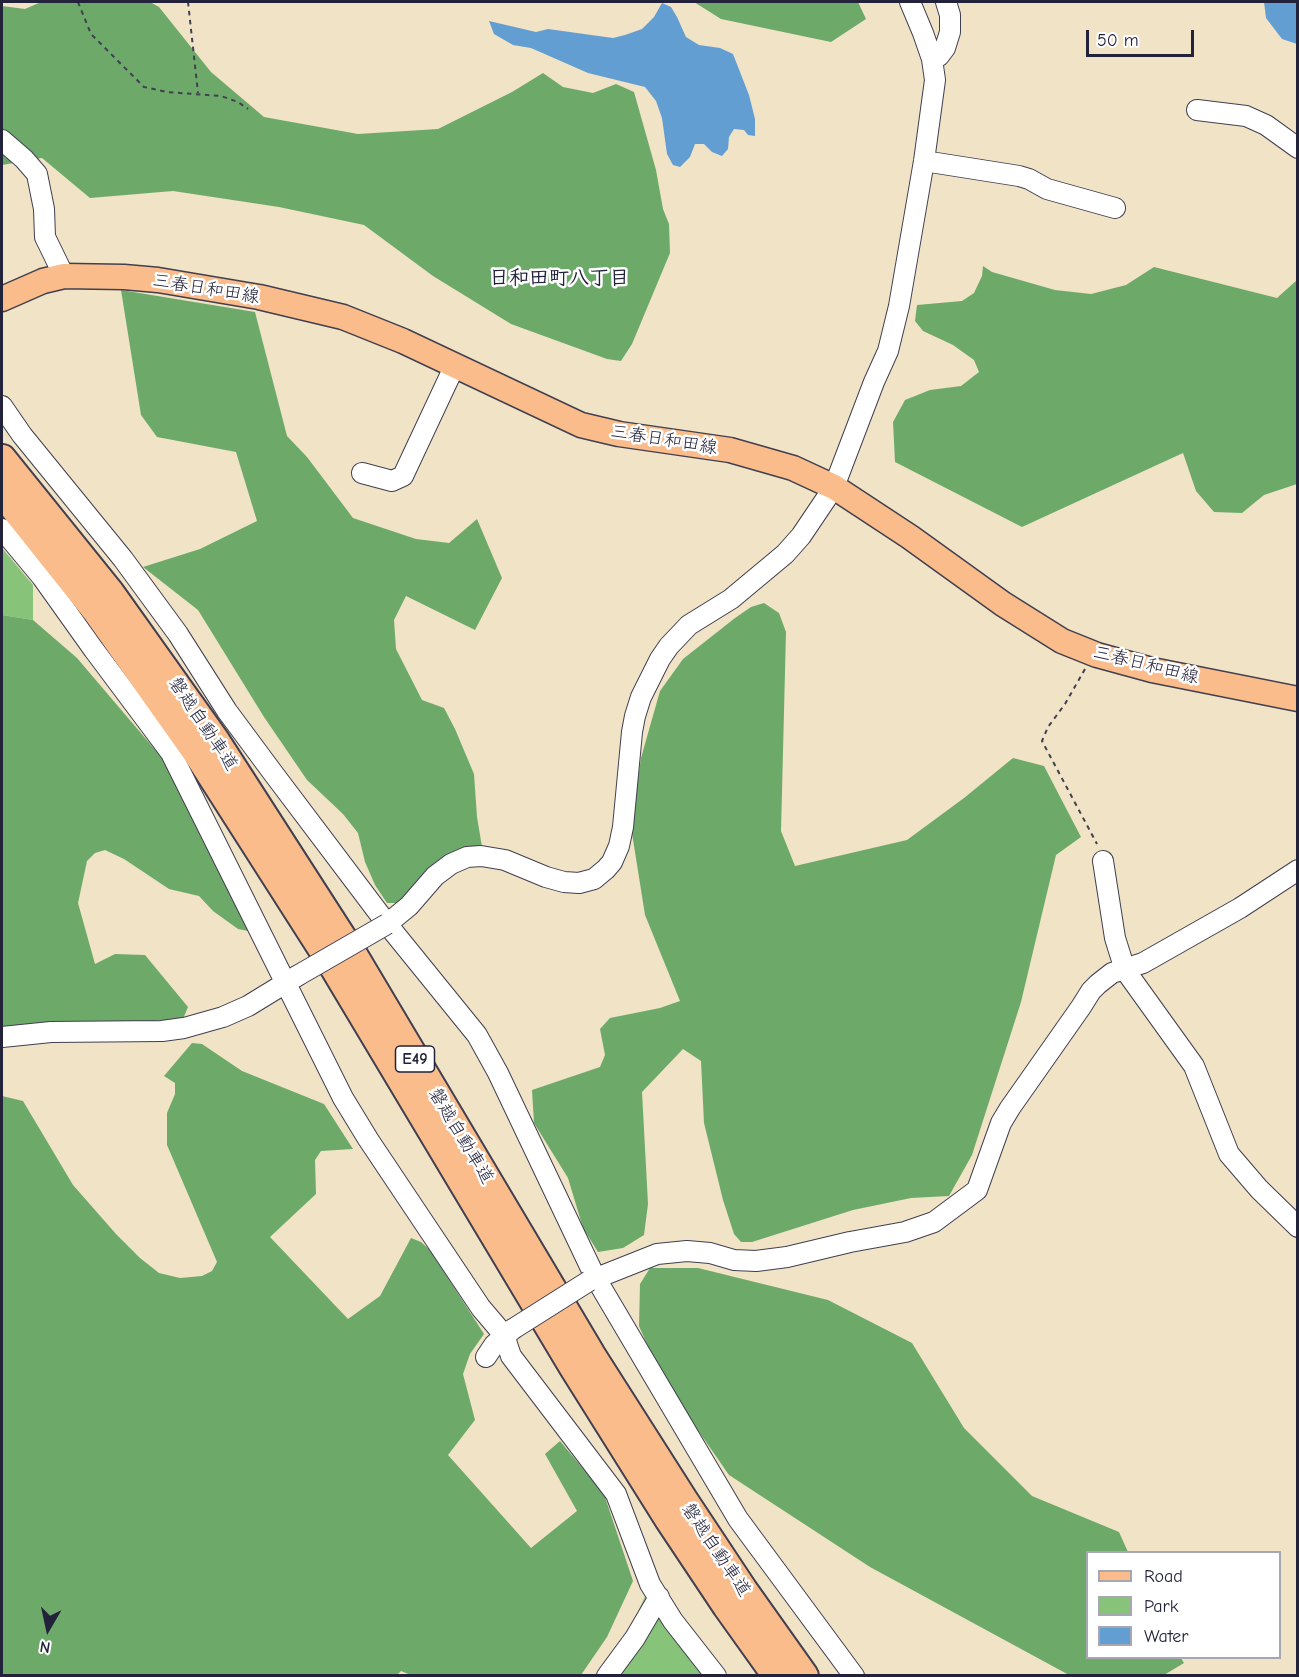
<!DOCTYPE html>
<html>
<head>
<meta charset="utf-8">
<style>
	body { margin:0 }
	#map { position:relative; width:1299px; height:1677px; overflow:hidden; background:#f0e3c6; font-family:"Comic Neue",sans-serif }
	canvas { display:block }
	.frame { position:absolute; inset:0; border:3px solid #22223b; pointer-events:none }
	.legend { position:absolute; left:1086px; top:1551px; width:195px; height:108px; box-sizing:border-box; background:#fff; border:2px solid #a7a7b1; margin:0; padding:8px 10px; list-style:none; font-size:18px; color:#22223b }
	.legend li { display:flex; align-items:center; gap:12px; height:30px }
	.legend b { width:30px; border:2px solid #a7a7b1 }
	.north { position:absolute; left:18px; top:1599px; width:60px; height:60px; -webkit-text-stroke:4px #fff; paint-order:stroke; rotate:189deg; font-size:16px; font-weight:700; line-height:24px; text-align:center; color:#22223b }
	.north::after { content:''; display:block; margin:auto; width:21px; height:27px; background:#22223b; clip-path:polygon(50% 0,100% 100%,50% 72%,0 100%) }
	.scale { position:absolute; left:1086px; top:30px; width:108px; height:27px; box-sizing:border-box; border:3px solid #22223b; border-top:0; padding-left:8px; font-size:18px; line-height:21px; white-space:nowrap; color:#22223b; -webkit-text-stroke:4px #fff; paint-order:stroke }
</style>
</head>
<body>
<div id="map">
<canvas width="1299" height="1677"></canvas>
<div class="frame"></div>
<ul class="legend">
<li><b style="height:8px;background:#f9bc8a"></b>Road</li>
<li><b style="height:16px;background:#87c47a"></b>Park</li>
<li><b style="height:16px;background:#639ed3"></b>Water</li>
</ul>
<div class="north">N</div>
<div class="scale">50 m</div>
</div>
<script>
const ctx = document.querySelector('canvas').getContext('2d');
ctx.lineJoin = 'round';
function paint(path, color) { ctx.fillStyle = color; ctx.fill(path, 'evenodd'); }
const shape = rows => new Path2D(rows.map(r => 'M' + r).join(''));
function strokePath(path, color, width, dash) { ctx.strokeStyle = color; ctx.lineWidth = width; ctx.lineCap = dash ? 'butt' : 'round'; ctx.setLineDash(dash || []); ctx.stroke(path); }
function write(font, color, halo, rows, align = 'center') {
  ctx.font = font + ' "Comic Neue","Klee One",sans-serif'; ctx.lineWidth = 5; ctx.setLineDash([]); ctx.textBaseline = 'middle'; ctx.strokeStyle = halo; ctx.fillStyle = color; for (const [text, x, y, turn = 0] of rows) {
    ctx.save(); ctx.translate(x, y); ctx.rotate((+turn || 0) * Math.PI / 180); ctx.textAlign = isNaN(turn) ? turn : align; if (halo) ctx.strokeText(text, 0, 0); ctx.fillText(text, 0, 0); ctx.restore();
  }
}
const green = shape([
	[2,548,33,585,33,620,2,615],
	[649,1588,719,1676,608,1676]
]);
const forest = shape([
	[41,2,150,2,159,7,211,72,264,117,358,134,438,129,512,92,543,73,563,87,593,93,616,84,634,92,656,170,663,209,669,224,670,253,632,344,621,361,607,359,511,324,433,276,364,225,279,207,173,191,90,198,42,158,2,165,2,6,25,9],
	[694,2,858,2,866,19,831,42,721,19],
	[983,266,992,272,1055,290,1091,294,1126,285,1154,267,1277,298,1297,280,1297,484,1264,495,1242,513,1214,512,1196,491,1183,453,1022,527,895,462,893,422,905,400,930,390,961,386,979,372,974,360,953,345,923,331,915,321,917,305,962,301,974,293,982,276],
	[121,290,255,312,287,436,307,457,353,518,416,539,449,543,477,519,502,578,475,630,406,596,394,620,396,649,422,700,444,708,455,729,474,774,477,817,482,847,452,852,417,881,399,903,387,903,375,885,365,862,358,833,343,814,307,780,264,717,198,610,143,567,200,549,257,521,236,452,157,437,141,415],
	[764,603,779,613,786,632,781,831,795,866,907,840,964,798,1013,758,1044,766,1081,837,1056,855,1021,1002,972,1155,949,1196,911,1198,853,1210,752,1242,741,1242,734,1234,723,1200,704,1123,701,1061,683,1049,642,1092,648,1204,644,1235,623,1248,598,1252,583,1228,568,1178,534,1123,532,1090,600,1067,605,1055,600,1029,610,1018,660,1008,680,1001,645,915,631,827,641,758,660,691,683,659,735,618,751,607],
	[2,615,33,620,77,658,163,759,258,933,238,929,213,911,199,896,169,889,124,859,105,850,95,853,87,861,78,903,95,964,115,954,145,955,188,1007,183,1019,2,1031],
	[192,1043,202,1044,242,1071,324,1104,353,1149,321,1151,315,1160,316,1194,270,1237,348,1319,380,1296,411,1238,421,1242,430,1250,484,1334,470,1354,463,1374,475,1420,448,1455,531,1548,577,1511,545,1454,560,1441,604,1494,633,1581,607,1637,581,1675,413,1676,401,1671,396,1676,2,1675,2,1096,23,1101,73,1185,116,1234,140,1258,159,1273,180,1278,202,1276,212,1271,217,1262,167,1145,167,1113,175,1094,175,1083,164,1076],
	[650,1268,698,1268,828,1300,912,1343,964,1428,1032,1496,1119,1532,1128,1552,1088,1552,1088,1658,1181,1658,1184,1663,1164,1675,1069,1675,870,1567,729,1475,661,1377,639,1326,640,1284]
]);
const water = shape([
	[1264,2,1297,2,1297,44,1282,39,1266,18],
	[662,3,671,7,677,17,686,37,699,45,720,48,733,54,749,95,755,119,755,136,748,135,744,130,734,129,729,137,728,149,722,156,712,152,704,144,695,144,690,157,680,167,673,165,667,154,662,118,656,101,645,87,588,73,531,48,513,45,494,34,489,21,536,32,548,29,613,38,625,35,642,29,654,17]
]);
const path = shape([
	[78,2,91,34,144,87,167,92,221,96,238,102,248,109],
	[188,2,198,93],
	[1085,669,1065,704,1048,727,1042,741,1097,844]
]);
const minor = shape([
	[932,59,939,56,945,48,950,32,950,15,946,2],
	[1197,110,1246,116,1266,125,1298,148],
	[2,140,24,159,37,174,44,209,45,237,64,276],
	[924,161,1019,176,1029,179,1047,189,1115,208],
	[2,406,22,435,123,559,178,634,227,711,273,773,387,924,477,1035,498,1073,595,1277,738,1519,854,1676],
	[362,473,392,481,403,476,455,365],
	[2,529,42,577,94,650,171,753,343,1098,368,1139,481,1308,504,1335,511,1356,616,1494,650,1584,673,1621,716,1676],
	[1103,861,1115,938,1125,970,1194,1066,1229,1154,1259,1189,1298,1227],
	[387,924,409,906,435,876,451,864,467,857,481,856,505,860,546,877,564,882,579,883,594,879,606,869,612,862,619,846,623,827,632,732,635,716,641,697,660,659,669,646,689,625,731,599,785,554,801,536,834,487,874,382,888,351,899,306,924,161,935,80,932,59,923,33,910,2],
	[2,1037,51,1032,162,1031,184,1028,223,1017,248,1006,297,976],
	[589,1281,657,1254,687,1251,710,1253,734,1260,756,1261,787,1257,850,1242,905,1232,934,1222,977,1190,1001,1123,1010,1108,1081,1007,1091,991,1098,984,1112,973,1143,963,1240,908,1298,870],
	[486,1357,494,1345,513,1329],
	[607,1676,635,1638,659,1597]
]);
const major = shape([
	[2,299,43,281,64,276,124,277,158,280,259,297,343,317,403,341,581,425,619,434,730,450,793,468,834,487,910,537,1003,604,1062,641,1097,655,1152,670,1298,699]
]);
const highway = shape([
	[2,459,110,593,214,739,353,955,591,1355,684,1501,743,1590,804,1676],
	[2,492,96,610,198,754,336,970,573,1366,669,1519,727,1606,777,1676]
]);
const minorBridge = shape([
	[297,976,387,924],
	[513,1329,589,1281]
]);
const shields = [
	[415,1059,39]
];
const shieldNames = [
	["E49",415,1059]
];
const streetNames = [
	["三春日和田線",206,289,9],
	["三春日和田線",664,440,9],
	["三春日和田線",1146,665,14],
	["磐越自動車道",203,724,56],
	["磐越自動車道",461,1136,59],
	["磐越自動車道",716,1550,56]
];
const neighbourhoodNames = [
	["日和田町八丁目",559,278]
];
paint(green, '#87c47a');
paint(forest, '#6daa6a');
paint(water, '#639ed3');
strokePath(minor, '#413f50', 22);
strokePath(major, '#413f50', 27);
strokePath(highway, '#413f50', 32);
strokePath(path, '#413f50', 2, [4.5, 4.5]);
strokePath(minor, '#fff', 20);
strokePath(major, '#f9bc8a', 24);
strokePath(highway, '#f9bc8a', 28);
strokePath(minorBridge, '#413f50', 22, []);
strokePath(minorBridge, '#fff', 20);
for (const [x, y, w] of shields) { const box = new Path2D(); box.roundRect(x - w / 2, y - 13, w, 26, 4.5); ctx.fillStyle = '#fff'; ctx.fill(box); strokePath(box, '#22223b', 1.5); }
write('bold 16px', '#22223b', null, shieldNames);
write('18px', '#22223b', '#fff', streetNames);
write('bold 20px', '#22223b', '#fff', neighbourhoodNames);
</script>
</body>
</html>
